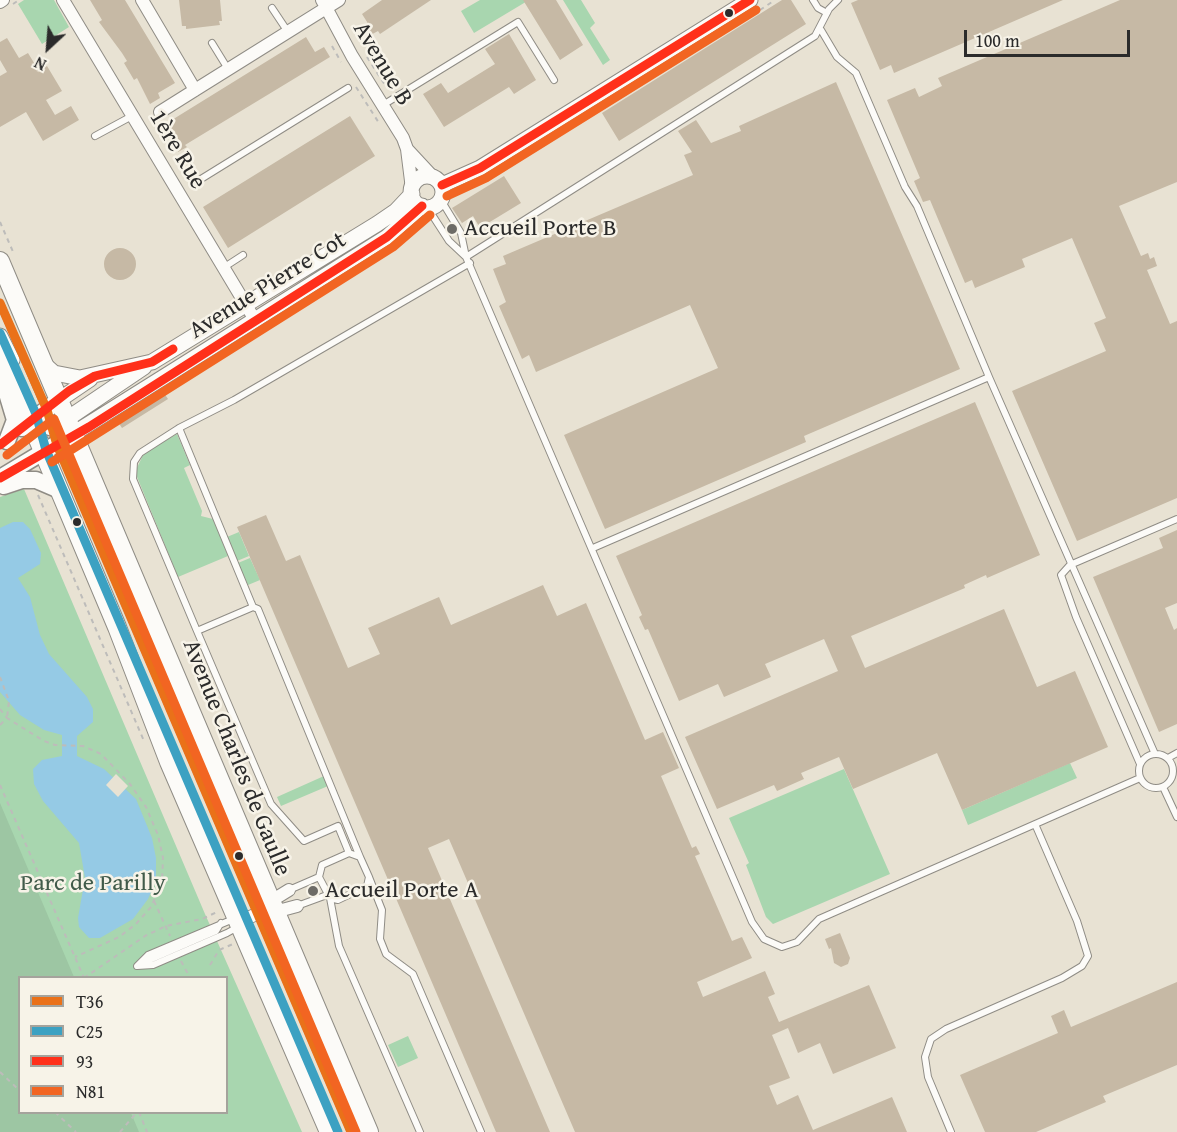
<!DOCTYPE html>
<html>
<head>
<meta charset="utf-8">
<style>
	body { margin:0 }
	#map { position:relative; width:1177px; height:1132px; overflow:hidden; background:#e8e2d3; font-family:"Gentium Book Plus",serif }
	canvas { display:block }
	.legend { position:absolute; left:18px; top:976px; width:210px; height:138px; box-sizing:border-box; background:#f7f3e8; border:2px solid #a5a39c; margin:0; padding:8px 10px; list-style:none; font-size:18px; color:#2b2b2b }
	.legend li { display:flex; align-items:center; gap:12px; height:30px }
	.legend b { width:30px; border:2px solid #a5a39c }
	.north { position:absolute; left:18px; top:18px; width:60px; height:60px; -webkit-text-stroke:4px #f7f3e8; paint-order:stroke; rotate:206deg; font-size:16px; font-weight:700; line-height:24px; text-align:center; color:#2b2b2b }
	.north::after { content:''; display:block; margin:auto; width:21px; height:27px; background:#2b2b2b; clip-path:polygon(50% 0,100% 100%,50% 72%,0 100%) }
	.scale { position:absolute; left:964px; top:30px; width:166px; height:27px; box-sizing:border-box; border:3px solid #2b2b2b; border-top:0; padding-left:8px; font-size:18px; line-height:21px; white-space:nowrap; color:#2b2b2b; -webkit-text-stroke:4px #f7f3e8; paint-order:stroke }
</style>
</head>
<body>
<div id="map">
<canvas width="1177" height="1132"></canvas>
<ul class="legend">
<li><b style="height:8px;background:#ea7119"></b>T36</li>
<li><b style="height:8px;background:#3ca1c2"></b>C25</li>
<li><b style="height:8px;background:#ff301a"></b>93</li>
<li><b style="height:8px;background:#f26522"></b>N81</li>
</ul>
<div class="north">N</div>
<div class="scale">100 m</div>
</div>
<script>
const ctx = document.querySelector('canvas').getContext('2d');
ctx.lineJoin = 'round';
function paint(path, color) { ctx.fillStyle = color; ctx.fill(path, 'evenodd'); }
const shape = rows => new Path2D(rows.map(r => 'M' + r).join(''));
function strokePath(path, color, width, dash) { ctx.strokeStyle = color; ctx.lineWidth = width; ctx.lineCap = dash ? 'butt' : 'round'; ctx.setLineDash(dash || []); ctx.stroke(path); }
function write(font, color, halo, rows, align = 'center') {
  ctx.font = font + ' "Gentium Book Plus",serif'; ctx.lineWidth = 5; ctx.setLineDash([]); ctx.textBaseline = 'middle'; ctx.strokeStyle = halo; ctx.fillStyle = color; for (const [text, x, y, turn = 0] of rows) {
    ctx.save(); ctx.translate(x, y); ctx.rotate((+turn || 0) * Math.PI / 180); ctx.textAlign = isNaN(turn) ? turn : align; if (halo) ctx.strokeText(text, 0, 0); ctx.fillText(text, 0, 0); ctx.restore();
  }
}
const green = shape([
	[24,0,54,0,69,27,42,44,18,4],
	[480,0,529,0,474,33,461,11],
	[563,0,581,0,595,23,590,28,610,60,603,65],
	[177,434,190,465,184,468,202,511,201,516,213,519,228,556,178,577,135,472,144,453],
	[24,489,205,914,302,1132,0,1132,0,497],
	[20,978,226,978,226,1112,20,1112],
	[239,532,249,556,237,561,227,537],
	[250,558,260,580,248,585,238,563],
	[1070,763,1077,778,968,825,962,810],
	[844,769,890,874,773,924,766,917,746,865,749,863,729,818],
	[324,776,328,786,281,806,277,797],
	[408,1036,418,1058,398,1067,388,1045]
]);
const forest = shape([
	[0,803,74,977,20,978,20,1112,131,1113,139,1132,0,1132]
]);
const water = shape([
	[13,522,23,522,30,529,41,553,40,564,18,578,30,597,40,635,49,654,87,697,93,709,93,722,77,736,77,756,104,769,136,799,152,838,156,858,156,881,148,899,133,919,100,938,89,938,79,927,78,918,85,878,79,843,43,801,34,784,33,769,42,760,62,756,62,735,44,730,20,715,0,692,0,528]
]);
const pier = shape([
	[116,774,128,786,118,797,106,785]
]);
const building = shape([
	[90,0,125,0,175,83,158,93,160,98,150,104,137,78,134,80,124,63,127,61,122,53,99,22,102,20],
	[179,0,220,0,222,21,219,21,220,25,186,29,186,26,182,26],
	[382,0,431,0,380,34,378,31,365,38,361,30,369,25,362,14],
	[523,0,556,0,583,45,560,60],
	[782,0,791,0,806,24,619,141,602,113],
	[858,0,1063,0,894,73,891,65,880,70,851,3],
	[1120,0,1177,0,1177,182,1119,206,1141,256,1148,253,1150,259,1154,257,1157,266,1147,270,1170,324,1177,321,1177,498,1077,541,1012,391,1106,351,1094,323,1106,318,1072,238,1022,259,1025,267,975,288,972,280,965,283,930,200,923,202,914,181,920,178,887,100,915,88,919,97,942,86,938,78],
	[509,34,536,80,514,94,509,87,444,127,423,94,441,83,448,93,495,64,485,49],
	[306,37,315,52,324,47,330,57,185,145,187,147,178,152,170,140,175,137,167,123],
	[7,38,19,58,28,53,39,71,47,66,62,91,46,100,55,115,71,106,79,120,43,141,26,112,0,127,0,76,7,72,0,60,0,42],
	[836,82,960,369,804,436,806,442,605,529,564,435,718,368,690,305,536,372,529,355,522,359,499,306,506,302,493,269,506,264,503,256,693,175,684,155,692,152,678,131,696,120,711,143,741,131,739,126],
	[350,116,375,156,228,248,203,207],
	[504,176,521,203,480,228,473,216,462,223,452,208],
	'104 264a16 16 0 1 1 32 0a16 16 0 1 1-32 0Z',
	[162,390,168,399,122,428,116,419],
	[975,402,1040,555,987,578,986,575,964,585,965,588,851,636,865,668,1004,609,1037,687,1075,671,1108,747,962,810,937,753,853,789,839,757,801,773,804,779,777,791,774,785,717,809,685,737,838,671,824,639,765,664,771,677,724,697,718,684,679,701,648,629,645,630,639,617,642,615,616,556],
	[266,515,286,561,300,555,348,668,380,654,368,628,439,597,451,625,543,585,557,616,586,603,645,740,663,732,679,768,661,776,692,848,696,846,700,854,695,856,732,941,742,937,752,958,697,982,703,997,765,971,775,994,768,997,779,1022,869,985,896,1048,833,1074,820,1043,798,1053,788,1028,772,1035,790,1078,769,1086,777,1105,798,1095,813,1130,892,1097,907,1132,575,1132,449,839,428,848,550,1132,496,1132,237,527],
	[1177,530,1177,603,1165,608,1174,630,1177,628,1177,724,1159,732,1093,577,1163,548,1159,538],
	[840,933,850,958,848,964,841,967,834,963,831,948,829,949,825,939],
	[1177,982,1177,1065,1103,1096,1106,1102,1036,1132,985,1132,960,1075,1058,1033,1051,1016,1064,1010,1071,1027]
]);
const path = shape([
	[13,4,19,0],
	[760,10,775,0],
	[332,46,341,62],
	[367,57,385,85],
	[356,87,379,123],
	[0,222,14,254],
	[38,495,144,741],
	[0,677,9,701,7,718],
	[0,709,7,718],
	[0,725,7,718,44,741,55,745,83,746,101,754,130,784,146,807,158,835,163,858,162,882,151,907,136,924,119,937,75,957],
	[0,785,84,978],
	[154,901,170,936],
	[181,961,188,974],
	[210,965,219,950,233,944],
	[84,978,145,936,166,926,202,919,217,912],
	[0,1072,20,1091],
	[55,1112,76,1132],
	[139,1112,147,1132],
	[120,1132,137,1112]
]);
const service = shape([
	[813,0,818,8,827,13],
	[272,8,288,32],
	[821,30,837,57,856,73,905,187,917,206,989,377],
	[212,43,228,69],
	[383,105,518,22,554,80],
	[95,136,132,116],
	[201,179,348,88],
	[441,200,461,233,466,257,752,922,764,939,782,947,797,942,819,919,1140,778],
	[427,207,449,241,466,257],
	[466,257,815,36,829,9,838,0],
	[223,268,243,255],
	[0,303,46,409],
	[179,428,253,607],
	[57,445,351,1132],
	[593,548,989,377,1155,754],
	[197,631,133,479,134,462,140,453,179,428,234,400,470,263],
	'1139 771a17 17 0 1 1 34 0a17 17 0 1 1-34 0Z',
	[1168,758,1177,753],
	[1140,764,1076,617,1061,575,1070,565,1177,519],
	[1163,787,1177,817],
	[349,853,338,826,304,841,271,804,197,631,253,607,258,609,360,857],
	[369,877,382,910,380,939,386,954,413,974,481,1132],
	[289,890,319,877],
	[330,898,338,900,367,886,369,877,360,857,349,853,322,865,319,877,330,898,339,946,420,1132],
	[297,906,327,895],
	[231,920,239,922,236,928,227,933,153,965,137,966,148,955,231,920],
	[140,964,216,931,221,923],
	[951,1132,928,1077,925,1057,931,1039,946,1029,1062,978,1082,966,1088,956,1077,921,1035,824]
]);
const minor = shape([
	[63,0,255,320],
	[142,0,195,90,339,0],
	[322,0,352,56,403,138,407,149,412,189],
	[0,2,3,0],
	[160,112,195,90],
	[407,149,433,177],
	[272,907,276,898,289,890],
	[239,922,272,907,282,910,297,906]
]);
const tertiary = shape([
	'411 192a16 16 0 1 1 32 0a16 16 0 1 1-32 0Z',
	[442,185,480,168,750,0],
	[0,336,12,360],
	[45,365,54,373,80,378,152,362,377,224,396,211,412,194],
	[59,400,90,379],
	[67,419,144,367],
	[73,434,387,237,422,206]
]);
const secondary = shape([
	[0,370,15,420,7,441],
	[31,421,73,434],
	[22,428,59,400],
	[0,478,73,434],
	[4,486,22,480,36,480,57,489]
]);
const primary = shape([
	[0,261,369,1132],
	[0,349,117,627,169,762,329,1132]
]);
const bus1 = shape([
	[0,303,47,410,57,445,351,1132]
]);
const bus2 = shape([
	[0,333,36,414,46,450,338,1132]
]);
const bus3 = shape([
	[442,185,480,168,750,0],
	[0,445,69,391,95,376,152,362,173,349],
	[0,478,89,427,387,237,422,206]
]);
const bus4 = shape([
	[447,196,486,178,756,10],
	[7,455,54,419,356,1132],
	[52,462,393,247,430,215]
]);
const markers = [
	[729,13,5,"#2b2b2b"],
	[452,229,6,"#6d6b66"],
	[77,522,5,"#2b2b2b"],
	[239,856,5,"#2b2b2b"],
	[313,891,6,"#6d6b66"]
];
const streetNames = [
	["Avenue B",382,64,59],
	["1ère Rue",177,150,59],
	["Avenue Pierre Cot",268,286,-32],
	["Avenue Charles de Gaulle",236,758,68]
];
const poiNames = [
	["Accueil Porte B",464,229],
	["Accueil Porte A",325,891]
];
const parkNames = [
	["Parc de Parilly",93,884]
];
paint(green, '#a8d6af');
paint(forest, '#9dc6a3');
paint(water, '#95cae5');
paint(pier, '#e8e2d3');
paint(building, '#c6b9a5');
strokePath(service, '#8f8c85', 8);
strokePath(minor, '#8f8c85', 14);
strokePath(tertiary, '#8f8c85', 17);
strokePath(secondary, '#8f8c85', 19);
strokePath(primary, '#8f8c85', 20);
strokePath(path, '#bdbcba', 2, [4.5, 4.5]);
strokePath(service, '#fcfbf8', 6);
strokePath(minor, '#fcfbf8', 12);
strokePath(tertiary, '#fcfbf8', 15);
strokePath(secondary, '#fcfbf8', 16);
strokePath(primary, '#fcfbf8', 18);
strokePath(bus1, '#ea7119', 9);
strokePath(bus2, '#3ca1c2', 9);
strokePath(bus3, '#ff301a', 9);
strokePath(bus4, '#f26522', 9);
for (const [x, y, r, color] of markers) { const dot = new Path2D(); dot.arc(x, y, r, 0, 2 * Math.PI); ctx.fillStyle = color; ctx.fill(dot); strokePath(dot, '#f7f3e8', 2); }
write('24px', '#2b2b2b', '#f7f3e8', streetNames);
write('24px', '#2b2b2b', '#f7f3e8', poiNames, 'left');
write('24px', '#415b4a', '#f7f3e8', parkNames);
</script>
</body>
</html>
